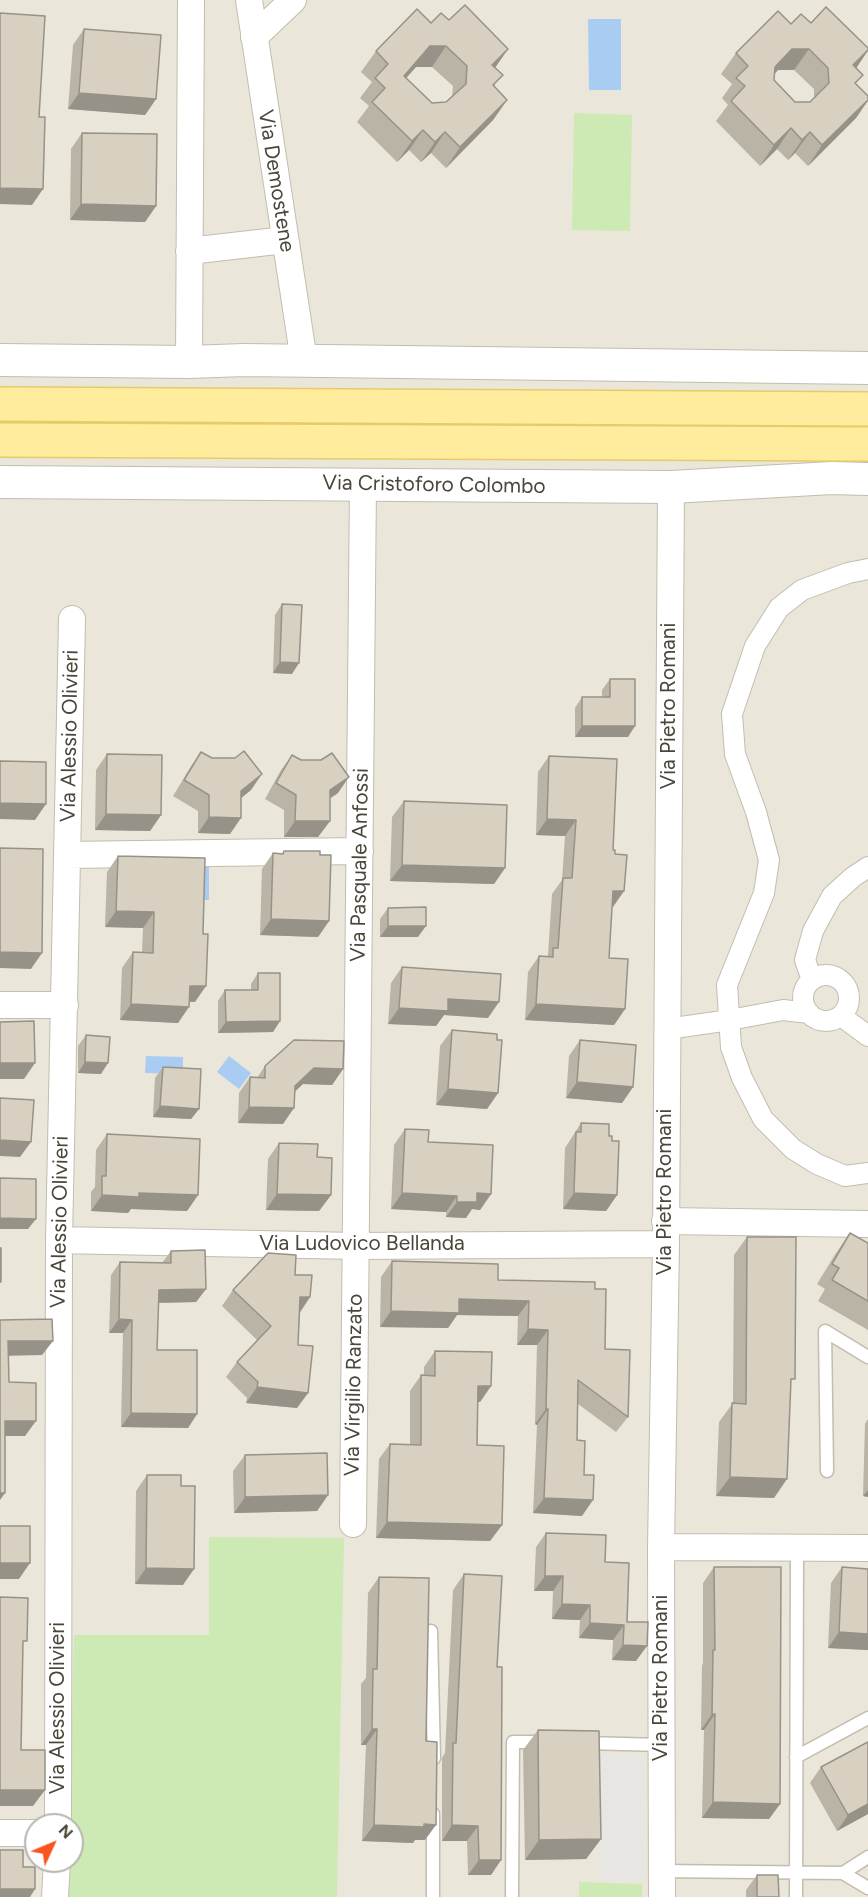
<!DOCTYPE html>
<html>
<head>
<meta charset="utf-8">
<style>
	body { margin:0 }
	#map { position:relative; width:868px; height:1897px; overflow:hidden; background:#f6f4ec; font-family:Figtree,sans-serif }
	canvas { display:block }
	.north { position:absolute; left:24px; top:1813px; width:60px; height:60px; box-sizing:border-box; background:#fff; border:2px solid #b7b5b0; border-radius:50%; rotate:46deg; font-size:16px; font-weight:700; line-height:24px; text-align:center; color:#4b4639 }
	.north::after { content:''; display:block; margin:auto; width:21px; height:27px; background:#fb541e; clip-path:polygon(50% 0,100% 100%,50% 72%,0 100%) }
</style>
</head>
<body>
<div id="map">
<canvas width="868" height="1897"></canvas>
<div class="north">N</div>
</div>
<script>
const ctx = document.querySelector('canvas').getContext('2d');
ctx.lineJoin = 'round';
function paint(path, color) { ctx.fillStyle = color; ctx.fill(path, 'evenodd'); }
const shape = rows => new Path2D(rows.map(r => 'M' + r).join(''));
function strokePath(path, color, width, dash) { ctx.strokeStyle = color; ctx.lineWidth = width; ctx.lineCap = dash ? 'butt' : 'round'; ctx.setLineDash(dash || []); ctx.stroke(path); }
function write(font, color, halo, rows, align = 'center') {
  ctx.font = font + ' Figtree,sans-serif'; ctx.lineWidth = 4.5; ctx.setLineDash([]); ctx.textBaseline = 'middle'; ctx.strokeStyle = halo; ctx.fillStyle = color; for (const [text, x, y, turn = 0] of rows) {
    ctx.save(); ctx.translate(x, y); ctx.rotate((+turn || 0) * Math.PI / 180); ctx.textAlign = isNaN(turn) ? turn : align; if (halo) ctx.strokeText(text, 0, 0); ctx.fillText(text, 0, 0); ctx.restore();
  }
}
const residential = shape([
	[0,0,868,0,868,1897,0,1897],
	[36,1825,72,1825,72,1861,36,1861]
]);
const green = shape([
	[574,113,632,115,630,231,572,230],
	[209,1537,344,1538,337,1897,69,1897,70,1861,72,1861,72,1825,70,1825,74,1635,209,1635],
	[579,1882,642,1884,642,1897,579,1897]
]);
const parking = shape([
	[601,1754,645,1755,644,1881,600,1880]
]);
const water = shape([
	[588,19,621,19,621,90,589,90],
	[198,865,209,865,209,900,198,900],
	[146,1056,183,1057,183,1074,145,1073],
	[229,1056,251,1073,239,1089,217,1072]
]);
const service = shape([
	[827,1471,825,1331,868,1357],
	[431,1631,434,1758],
	[585,1743,662,1745],
	[796,1757,868,1718],
	[662,1871,843,1873,868,1888],
	[843,1873,868,1857],
	[512,1895,513,1742,543,1742],
	[433,1897,433,1814],
	[796,1897,797,1548]
]);
const pedestrian = shape([
	[868,569,848,573,802,590,779,608,755,646,732,714,735,754,756,812,769,860,764,893,727,985,731,1047,742,1078,763,1119,793,1149,817,1164,845,1176,868,1173],
	'803 998a23 23 0 1 1 46 0a23 23 0 1 1-46 0Z',
	[812,980,805,960,813,931,832,896,853,877,868,867],
	[841,1016,868,1036],
	[667,1029,730,1020,783,1010,809,1013]
]);
const minor = shape([
	[249,0,304,361],
	[254,37,293,0],
	[189,251,285,240],
	[189,362,191,0],
	[67,855,360,851],
	[0,1005,65,1005],
	[665,1221,868,1224],
	[59,1240,356,1246,666,1244],
	[353,1524,363,484],
	[661,1547,868,1548],
	[58,1825,59,1240,72,619],
	[0,1833,36,1833],
	[55,1897,57,1861],
	[662,1897,661,1547,666,1244,671,487]
]);
const tertiary = shape([
	[0,360,189,362,244,360,868,368],
	[0,482,671,487,832,478,868,479]
]);
const primary = shape([
	[0,404,868,409],
	[0,440,868,444]
]);
const wall = shape([
	[449,20,508,49,495,68,495,87,507,100,493,120,446,168,431,153,421,162,409,150,397,162,357,122,369,106,360,98,372,82,361,72,376,51,431,23],
	[416,67,432,67,453,86,452,97,446,102,432,103,406,78],
	[811,23,868,51,856,68,856,84,868,96,868,101,856,118,808,166,795,153,788,160,777,149,760,166,716,121,728,105,722,98,732,84,721,74,736,53,791,24],
	[778,70,794,70,814,89,814,98,810,102,795,102,774,80,775,73],
	[84,29,156,99,145,115,68,109,73,45],
	[82,133,156,206,145,222,70,220,71,149],
	[282,604,292,674,273,673,275,615],
	[610,679,628,737,575,737,575,708,582,697,602,697,602,690],
	[201,752,212,758,251,790,241,798,230,834,198,833,198,811,173,796,190,768],
	[107,754,161,815,150,831,95,830,96,770],
	[292,755,338,793,330,798,330,821,318,837,284,837,284,810,265,799,281,770],
	[549,756,613,850,615,854,624,891,612,907,609,958,625,1009,614,1025,525,1020,528,972,539,956,547,956,548,955,552,894,562,880,565,836,536,835,538,772],
	[404,801,505,868,494,884,390,881,392,817],
	[284,851,329,921,318,937,260,935,262,869,273,853,282,854],
	[118,856,205,858,195,1002,189,1002,178,1023,120,1020,122,968,133,952,142,952,143,928,105,927,107,872],
	[388,908,418,937,380,937,380,919],
	[402,967,488,1018,444,1015,436,1026,388,1024,391,983],
	[258,973,280,1021,273,1032,218,1033,218,1001,225,990,251,990,251,984],
	[452,1030,498,1093,487,1109,436,1105,440,1046],
	[86,1035,101,1074,78,1073,78,1046],
	[580,1040,633,1087,622,1103,566,1098,569,1056],
	[265,1066,343,1069,332,1085,303,1084,295,1091,283,1124,238,1123,239,1093,250,1077,257,1078],
	[163,1067,199,1109,191,1119,153,1117,155,1078],
	[581,1123,609,1136,617,1195,606,1211,563,1209,565,1148],
	[405,1129,428,1142,491,1194,480,1210,472,1209,466,1218,446,1217,446,1212,391,1209,394,1145],
	[107,1134,198,1195,187,1211,131,1209,128,1213,91,1211,91,1192,95,1187,96,1150],
	[279,1143,317,1157,331,1195,319,1211,266,1210,268,1159],
	[850,1233,868,1243,868,1330,818,1301,825,1289,817,1284,836,1253],
	[747,1237,791,1386,774,1498,716,1496,719,1422,733,1403,734,1255],
	[171,1251,206,1289,196,1302,158,1303,157,1350,197,1414,188,1428,121,1427,123,1333,109,1333,111,1275,120,1262,162,1263],
	[392,1261,498,1280,595,1289,605,1349,628,1417,616,1432,578,1404,577,1440,582,1516,533,1513,537,1425,535,1424,537,1345,517,1345,518,1316,457,1315,448,1328,380,1327,381,1277],
	[295,1275,310,1297,300,1313,298,1345,308,1393,297,1408,246,1403,247,1398,226,1377,237,1362,257,1340,222,1306,233,1290],
	[435,1351,491,1386,480,1402,478,1402,477,1445,502,1525,490,1541,376,1538,379,1459,390,1444,410,1444,410,1391,421,1375,424,1375,424,1367],
	[868,1419,868,1497,863,1496,865,1424],
	[245,1455,328,1495,317,1511,234,1513,233,1471],
	[147,1475,183,1585,135,1584,136,1491],
	[546,1533,605,1562,627,1622,636,1661,612,1660,613,1640,579,1638,580,1620,552,1619,553,1591,534,1591,536,1547],
	[714,1567,780,1804,769,1819,702,1818,704,1730,701,1730,702,1666,703,1663,703,1583],
	[842,1567,868,1650,828,1648,831,1583],
	[464,1574,497,1667,501,1860,491,1875,468,1875,467,1841,442,1841,442,1758,445,1753,453,1590],
	[379,1577,426,1741,425,1840,415,1840,413,1843,362,1841,366,1745,361,1745,361,1684,366,1678,368,1593],
	[538,1730,601,1839,586,1859,525,1860,523,1750],
	[868,1742,868,1814,837,1831,810,1783,821,1767],
	[757,1875,779,1897,746,1897,746,1890]
]);
const shadedWall = shape([
	[430,46,446,46,432,67,416,67,390,96,404,76],
	[508,49,494,69,492,65],
	[792,49,809,49,794,70,778,70,761,88,775,67],
	[868,50,855,70,853,65],
	[79,93,156,99,145,115,68,109],
	[507,100,493,120,446,168,460,147],
	[868,100,856,118,808,166,822,145],
	[791,128,777,149,760,166,774,145],
	[423,130,409,150,397,162,412,141],
	[445,132,431,153,421,162,435,142],
	[810,132,795,153,788,160,802,140],
	[0,188,43,189,32,205,0,204],
	[81,204,156,206,145,222,70,220],
	[280,662,299,663,292,674,273,673],
	[582,726,635,726,628,737,575,737],
	[262,774,251,790,230,807,241,791],
	[349,777,338,793,319,806,330,790],
	[0,803,46,804,35,820,0,819],
	[106,814,161,815,150,831,95,830],
	[209,817,241,818,230,834,198,833],
	[547,819,576,820,565,836,536,835],
	[295,821,330,821,318,837,284,837],
	[402,865,505,868,494,884,390,881],
	[613,891,624,891,613,907,602,906],
	[116,911,154,912,143,928,105,927],
	[271,919,329,921,318,937,260,935],
	[388,926,426,926,418,937,380,937],
	[0,952,42,953,31,969,0,968],
	[190,986,206,986,195,1002,179,1001],
	[448,999,499,1002,488,1018,444,1015,436,1026,388,1024,399,1008],
	[131,1004,189,1007,178,1023,120,1020],
	[536,1004,625,1009,614,1025,525,1020],
	[280,1021,273,1032,218,1033,226,1022],
	[85,1062,108,1063,101,1074,78,1073],
	[0,1063,35,1063,24,1079,0,1079],
	[314,1068,343,1069,332,1085,303,1084,284,1102,295,1086],
	[577,1082,633,1087,622,1103,566,1098],
	[448,1089,498,1093,487,1109,436,1105],
	[160,1106,199,1109,191,1119,153,1117],
	[249,1107,294,1108,283,1124,238,1123],
	[0,1140,31,1142,20,1157,0,1156],
	[139,1193,198,1195,187,1211,131,1209,128,1213,91,1211,102,1195],
	[402,1193,457,1196,446,1212,391,1209],
	[477,1193,491,1194,480,1210,472,1209,466,1218,446,1217,457,1202],
	[574,1193,617,1195,606,1211,563,1209],
	[277,1194,331,1195,319,1211,266,1210],
	[0,1218,36,1219,28,1229,0,1229],
	[206,1289,196,1302,149,1303,159,1290],
	[300,1297,310,1297,299,1313],
	[459,1299,529,1301,518,1316,457,1315,448,1328,380,1327,391,1311],
	[119,1319,132,1320,123,1333,109,1333],
	[528,1329,548,1330,537,1345,517,1345],
	[8,1341,53,1341,42,1355,0,1356],
	[478,1386,491,1386,480,1402,467,1402],
	[257,1387,308,1393,297,1408,246,1403],
	[546,1409,548,1409,537,1425,535,1424],
	[131,1413,197,1414,188,1428,121,1427],
	[5,1421,36,1421,25,1436,0,1436],
	[730,1477,787,1479,774,1498,716,1496],
	[868,1490,868,1497,863,1496],
	[0,1493,5,1493,0,1500],
	[328,1495,317,1511,234,1513,245,1497],
	[544,1498,593,1500,582,1516,533,1513],
	[387,1522,502,1525,490,1541,376,1538],
	[0,1563,30,1563,19,1579,0,1579],
	[146,1568,194,1569,183,1585,135,1584],
	[545,1576,563,1576,553,1591,534,1591],
	[562,1604,590,1605,580,1620,552,1619],
	[590,1623,624,1625,613,1640,579,1638],
	[839,1632,868,1634,868,1650,828,1648],
	[623,1645,647,1646,636,1661,612,1660],
	[712,1714,715,1714,704,1730,701,1730],
	[372,1729,377,1729,366,1745,361,1745],
	[0,1790,45,1790,33,1806,0,1806],
	[713,1802,780,1804,769,1819,702,1818],
	[868,1804,868,1814,837,1831,848,1815],
	[374,1825,424,1824,436,1825,425,1840,415,1840,413,1843,362,1841],
	[452,1825,478,1826,467,1841,442,1841],
	[601,1839,586,1859,525,1860,539,1840],
	[479,1860,501,1860,491,1875,468,1875],
	[0,1889,35,1889,30,1897,0,1897]
]);
const building = shape([
	[465,5,508,49,492,65,503,75,493,85,507,100,460,147,445,132,435,142,423,130,412,141,372,102,385,88,375,78,388,64,376,51,417,9,431,23,441,13,449,20,465,5],
	[430,46,446,46,467,66,466,84,446,102,432,103,404,76,430,46],
	[826,7,868,48,868,50,853,65,863,75,855,83,868,96,868,100,822,145,810,132,802,140,791,128,774,145,731,101,745,86,736,78,748,66,736,53,778,11,791,24,801,14,811,23,826,7],
	[792,49,809,49,828,68,829,83,810,102,795,102,774,80,775,67,792,49],
	[0,13,45,16,39,117,45,117,43,189,0,188,0,13],
	[84,29,161,35,156,99,79,93,84,29],
	[82,133,157,134,156,206,81,204,82,133],
	[282,604,302,605,299,663,280,662,282,604],
	[610,679,635,679,635,726,582,726,582,697,610,697,610,679],
	[244,751,262,774,241,791,241,818,209,817,209,795,184,780,201,752,212,758,235,758,244,751],
	[332,753,349,777,330,790,330,821,295,821,296,795,276,783,292,755,301,760,321,760,332,753],
	[107,754,162,755,161,815,106,814,107,754],
	[549,756,617,759,613,850,615,850,615,854,627,855,624,891,613,891,609,958,628,959,625,1009,536,1004,539,956,553,957,553,948,558,948,563,878,572,878,576,820,547,819,549,756],
	[0,761,46,762,46,804,0,803,0,761],
	[404,801,507,805,505,868,402,865,404,801],
	[0,848,43,849,42,953,0,952,0,848],
	[284,851,320,851,320,855,331,855,329,921,271,919,273,853,283,854,284,851],
	[118,856,205,858,203,934,208,934,206,986,190,986,189,1007,131,1004,133,952,153,953,154,912,116,911,118,856],
	[426,907,426,926,388,926,388,908,426,907],
	[402,967,501,974,499,1002,448,999,448,1011,399,1008,402,967],
	[258,973,280,973,280,1021,226,1022,225,990,258,990,258,973],
	[34,1021,35,1063,0,1063,0,1022,34,1021],
	[452,1030,497,1034,497,1040,502,1040,498,1093,448,1089,452,1030],
	[86,1035,110,1037,108,1063,85,1062,86,1035],
	[294,1040,344,1041,343,1069,314,1068,295,1086,294,1108,249,1107,250,1077,265,1078,265,1066,294,1040],
	[580,1040,636,1045,633,1087,577,1082,580,1040],
	[163,1067,201,1069,199,1109,160,1106,163,1067],
	[0,1098,34,1100,31,1142,0,1140,0,1098],
	[581,1123,609,1124,609,1136,612,1136,612,1141,619,1141,617,1195,574,1193,576,1132,581,1132,581,1123],
	[405,1129,429,1130,428,1142,493,1145,491,1194,477,1193,477,1202,457,1202,457,1196,402,1193,405,1129],
	[107,1134,200,1139,198,1195,139,1193,139,1197,102,1195,102,1176,106,1176,107,1134],
	[279,1143,318,1144,317,1157,332,1158,331,1195,277,1194,279,1143],
	[0,1178,36,1179,36,1219,0,1218,0,1178],
	[850,1233,868,1243,868,1301,832,1280,839,1268,832,1264,850,1233],
	[747,1237,796,1237,795,1379,791,1379,787,1479,730,1477,732,1403,746,1404,747,1237],
	[0,1248,1,1248,1,1282,0,1282,0,1248],
	[205,1250,206,1289,159,1290,157,1350,197,1350,197,1414,131,1413,132,1320,119,1319,120,1262,171,1263,171,1251,205,1250],
	[268,1253,296,1255,295,1275,312,1275,310,1297,300,1297,298,1345,313,1346,308,1393,257,1387,258,1382,237,1362,271,1326,233,1290,268,1253],
	[392,1261,498,1264,498,1280,595,1282,595,1289,606,1289,605,1349,630,1350,628,1417,578,1380,577,1440,585,1441,584,1475,594,1475,593,1500,544,1498,548,1409,546,1409,548,1330,528,1329,529,1301,459,1299,459,1313,391,1311,392,1261],
	[52,1319,53,1341,8,1341,9,1382,36,1383,36,1421,5,1421,5,1493,0,1493,0,1320,52,1319],
	[435,1351,492,1352,491,1386,478,1386,477,1445,504,1446,502,1525,387,1522,390,1444,421,1445,421,1375,435,1376,435,1351],
	[327,1453,328,1495,245,1497,245,1455,327,1453],
	[147,1475,181,1475,181,1486,195,1486,194,1569,146,1568,147,1475],
	[0,1526,30,1526,30,1563,0,1563,0,1526],
	[546,1533,606,1535,605,1562,629,1563,627,1622,648,1622,647,1646,623,1645,624,1625,590,1623,590,1605,562,1604,563,1576,545,1576,546,1533],
	[714,1567,781,1567,780,1804,713,1802,715,1714,712,1714,713,1650,715,1650,714,1567],
	[842,1567,868,1569,868,1634,839,1632,842,1567],
	[464,1574,502,1576,497,1667,502,1667,501,1860,479,1860,478,1826,452,1825,453,1743,456,1743,464,1574],
	[379,1577,429,1578,426,1741,437,1742,436,1825,424,1824,424,1827,374,1825,377,1729,372,1729,373,1669,377,1669,379,1577],
	[0,1597,28,1598,27,1641,23,1641,21,1750,45,1750,45,1790,0,1790,0,1597],
	[538,1730,599,1731,601,1839,539,1840,538,1730],
	[868,1742,868,1804,848,1815,821,1767,868,1742],
	[0,1850,23,1850,23,1867,35,1867,35,1889,0,1889,0,1850],
	[757,1875,778,1875,779,1897,757,1897,757,1875]
]);
const streetNames = [
	["Via Demostene",276,181,81],
	["Via Cristoforo Colombo",434,485,1],
	["Via Pietro Romani",669,706,-90],
	["Via Alessio Olivieri",70,736,-89],
	["Via Pasquale Anfossi",360,865,-89],
	["Via Pietro Romani",665,1192,-90],
	["Via Alessio Olivieri",60,1222,-89],
	["Via Ludovico Bellanda",362,1244],
	["Via Virgilio Ranzato",354,1385,-89],
	["Via Pietro Romani",661,1678,-90],
	["Via Alessio Olivieri",58,1708,-90]
];
paint(residential, '#eae6da');
paint(green, '#cdeab5');
paint(parking, '#e8e6e3');
paint(water, '#a9cdf2');
strokePath(service, '#c2bdae', 15);
strokePath(pedestrian, '#c2bdae', 22);
strokePath(minor, '#c2bdae', 28);
strokePath(tertiary, '#c2bdae', 34);
strokePath(primary, '#e5cc6a', 36);
strokePath(service, '#fff', 12);
strokePath(pedestrian, '#fff', 20);
strokePath(minor, '#fff', 26);
strokePath(tertiary, '#fff', 32);
strokePath(primary, '#ffec9c', 33);
paint(wall, '#bab4a6');
paint(shadedWall, '#979287');
paint(building, '#d8d1c1');
strokePath(building, '#979287', 1.5);
write('21px', '#4b4639', '#fff', streetNames);
</script>
</body>
</html>
